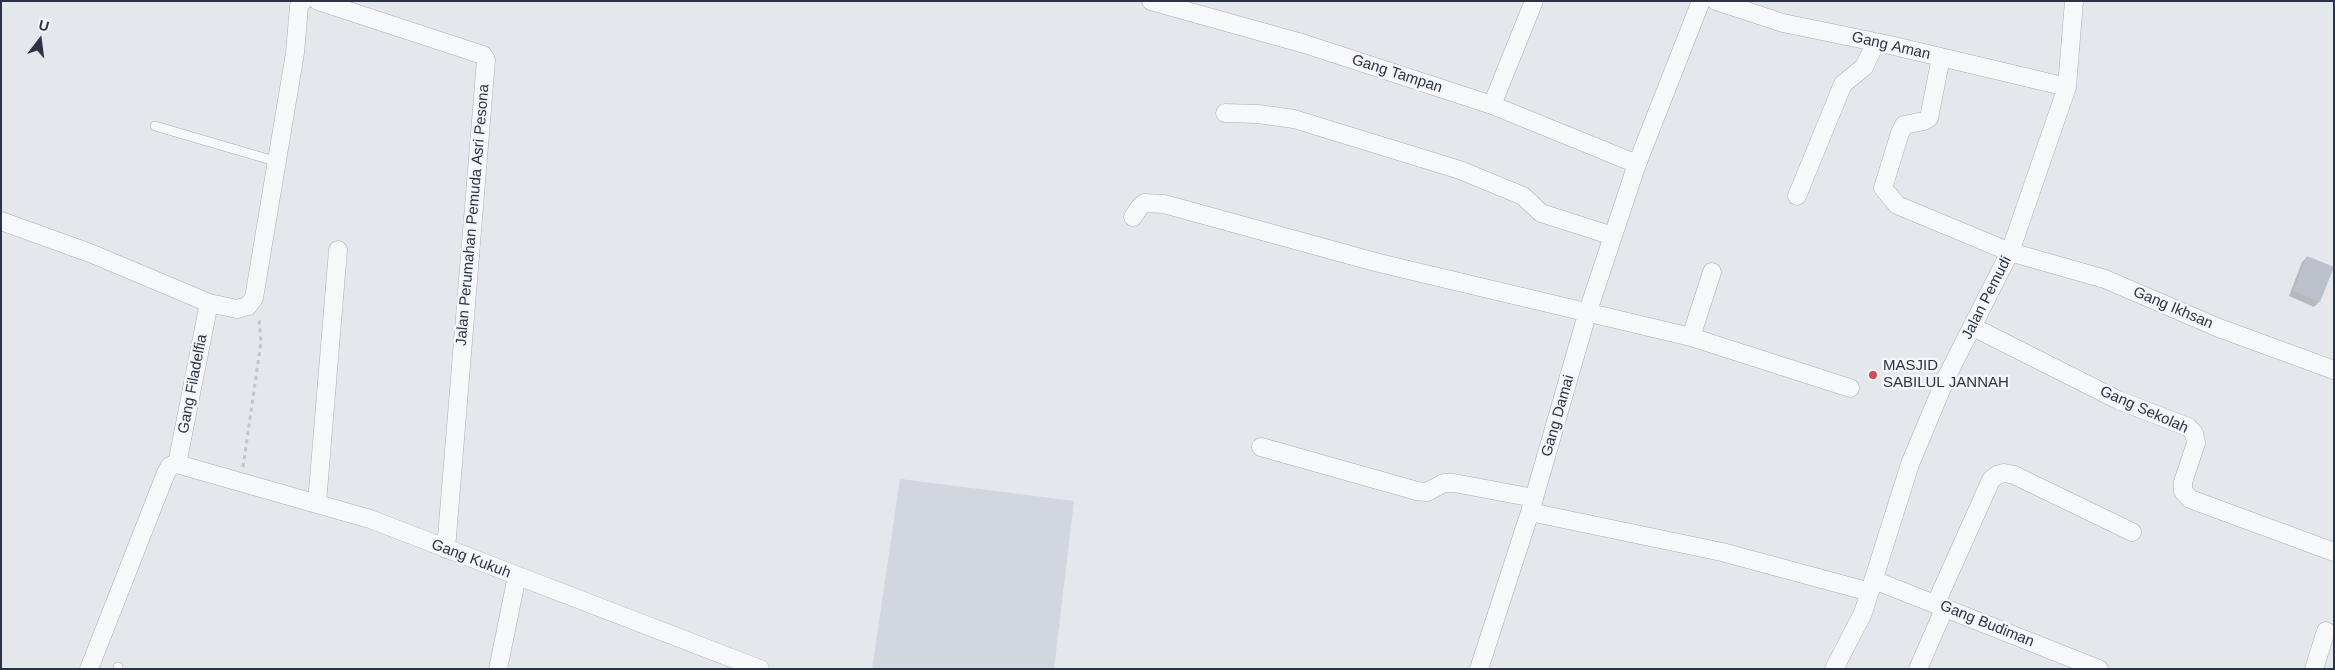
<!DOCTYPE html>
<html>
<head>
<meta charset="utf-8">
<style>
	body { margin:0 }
	#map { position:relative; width:2335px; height:670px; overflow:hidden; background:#e4e7ec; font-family:Arial,sans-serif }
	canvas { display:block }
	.frame { position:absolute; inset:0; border:2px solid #2b3445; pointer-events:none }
	.north { position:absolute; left:15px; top:15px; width:50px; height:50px; -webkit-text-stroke:4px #f4f6f9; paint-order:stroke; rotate:15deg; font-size:14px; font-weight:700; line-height:20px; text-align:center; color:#2b3445 }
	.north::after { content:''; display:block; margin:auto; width:18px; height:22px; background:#2b3445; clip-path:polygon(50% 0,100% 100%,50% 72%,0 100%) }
</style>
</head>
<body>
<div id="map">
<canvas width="2335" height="670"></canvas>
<div class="frame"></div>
<div class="north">U</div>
</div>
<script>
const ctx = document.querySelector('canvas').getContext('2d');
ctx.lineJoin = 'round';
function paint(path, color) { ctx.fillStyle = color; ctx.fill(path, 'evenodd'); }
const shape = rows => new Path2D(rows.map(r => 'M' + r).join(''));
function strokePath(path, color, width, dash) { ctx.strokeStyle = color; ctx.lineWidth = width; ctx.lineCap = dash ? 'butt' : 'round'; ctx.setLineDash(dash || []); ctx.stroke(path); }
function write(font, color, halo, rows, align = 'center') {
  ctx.font = font + ' Arial,sans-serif'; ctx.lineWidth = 5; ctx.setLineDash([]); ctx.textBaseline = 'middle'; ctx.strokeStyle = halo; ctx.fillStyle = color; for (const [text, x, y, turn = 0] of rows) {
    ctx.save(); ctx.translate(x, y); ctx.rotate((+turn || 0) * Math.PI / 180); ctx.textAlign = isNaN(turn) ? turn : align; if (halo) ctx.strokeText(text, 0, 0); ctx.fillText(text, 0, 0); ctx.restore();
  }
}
const built = shape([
	[900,479,1074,501,1054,669,872,669]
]);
const shadow = shape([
	[2307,257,2319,302,2314,307,2289,296,2302,262]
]);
const building = shape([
	[2307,256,2334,267,2320,302,2293,291]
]);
const path = shape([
	[243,467,261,342,259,319]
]);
const lane = shape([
	[155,126,278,162],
	[118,669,118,667]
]);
const street = shape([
	[318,1,483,55,486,60,446,549],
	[1151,1,1305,44,1492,105,1637,164],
	[1716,1,1783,23,1890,45,2067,87],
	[1941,57,1929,118,1924,121,1904,125,1900,133,1883,188,1897,205,2010,252,2105,279,2219,328,2334,370],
	[1492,105,1534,1],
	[1225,113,1258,114,1294,119,1460,170,1523,196,1541,213,1613,236],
	[1797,196,1843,84,1864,67,1876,42],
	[1133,217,1139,208,1144,203,1164,204,1379,263,1691,337,1850,388],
	[1,221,90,253,209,303,177,464,170,466,166,473,89,669],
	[209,303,237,309,248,306,254,298,295,53,299,6,303,1],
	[1973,327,2118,400,2188,427,2194,433,2196,443,2183,482,2183,491,2190,499,2334,552],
	[1691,337,1712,272],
	[1261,447,1417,491,1427,492,1444,483,1454,483,1534,498],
	[177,464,370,519,760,669],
	[317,503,338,250],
	[1530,512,1722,552,1870,592],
	[1874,580,2099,669],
	[1936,603,1991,480,1997,475,2004,473,2014,475,2132,532],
	[498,669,517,576],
	[1479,669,1530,512,1588,311,1637,164,1701,1],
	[1834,669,1863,613,1910,464,1946,378,2010,252,2067,87,2074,1],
	[1918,669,1945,607],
	[2314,669,2326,631]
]);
const markers = [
	[1873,375,5,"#d1495b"]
];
const streetNames = [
	["Gang Aman",1891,46,13],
	["Gang Tampan",1397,74,18],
	["Jalan Perumahan Pemuda Asri Pesona",473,215,-85],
	["Jalan Pemudi",1987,298,-63],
	["Gang Ikhsan",2173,308,23],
	["Gang Filadelfia",193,384,-79],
	["Gang Sekolah",2144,410,24],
	["Gang Damai",1558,416,-74],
	["Gang Kukuh",471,559,21],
	["Gang Budiman",1987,624,22]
];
const poiNames = [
	["MASJID",1883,366],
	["SABILUL JANNAH",1883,383]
];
paint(built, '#d2d6de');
paint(shadow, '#0003');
paint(building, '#bbc0ca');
strokePath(lane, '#a9aeb7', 10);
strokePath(street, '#a9aeb7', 19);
strokePath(path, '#c2c5cb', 3, [4, 4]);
strokePath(lane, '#f7f8fa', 9);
strokePath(street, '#f7f8fa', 18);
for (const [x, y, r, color] of markers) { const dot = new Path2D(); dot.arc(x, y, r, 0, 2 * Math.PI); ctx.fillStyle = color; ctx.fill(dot); strokePath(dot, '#f4f6f9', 2); }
write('15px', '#2b3445', '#f4f6f9', streetNames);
write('15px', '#2b3445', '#f4f6f9', poiNames, 'left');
</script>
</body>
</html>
